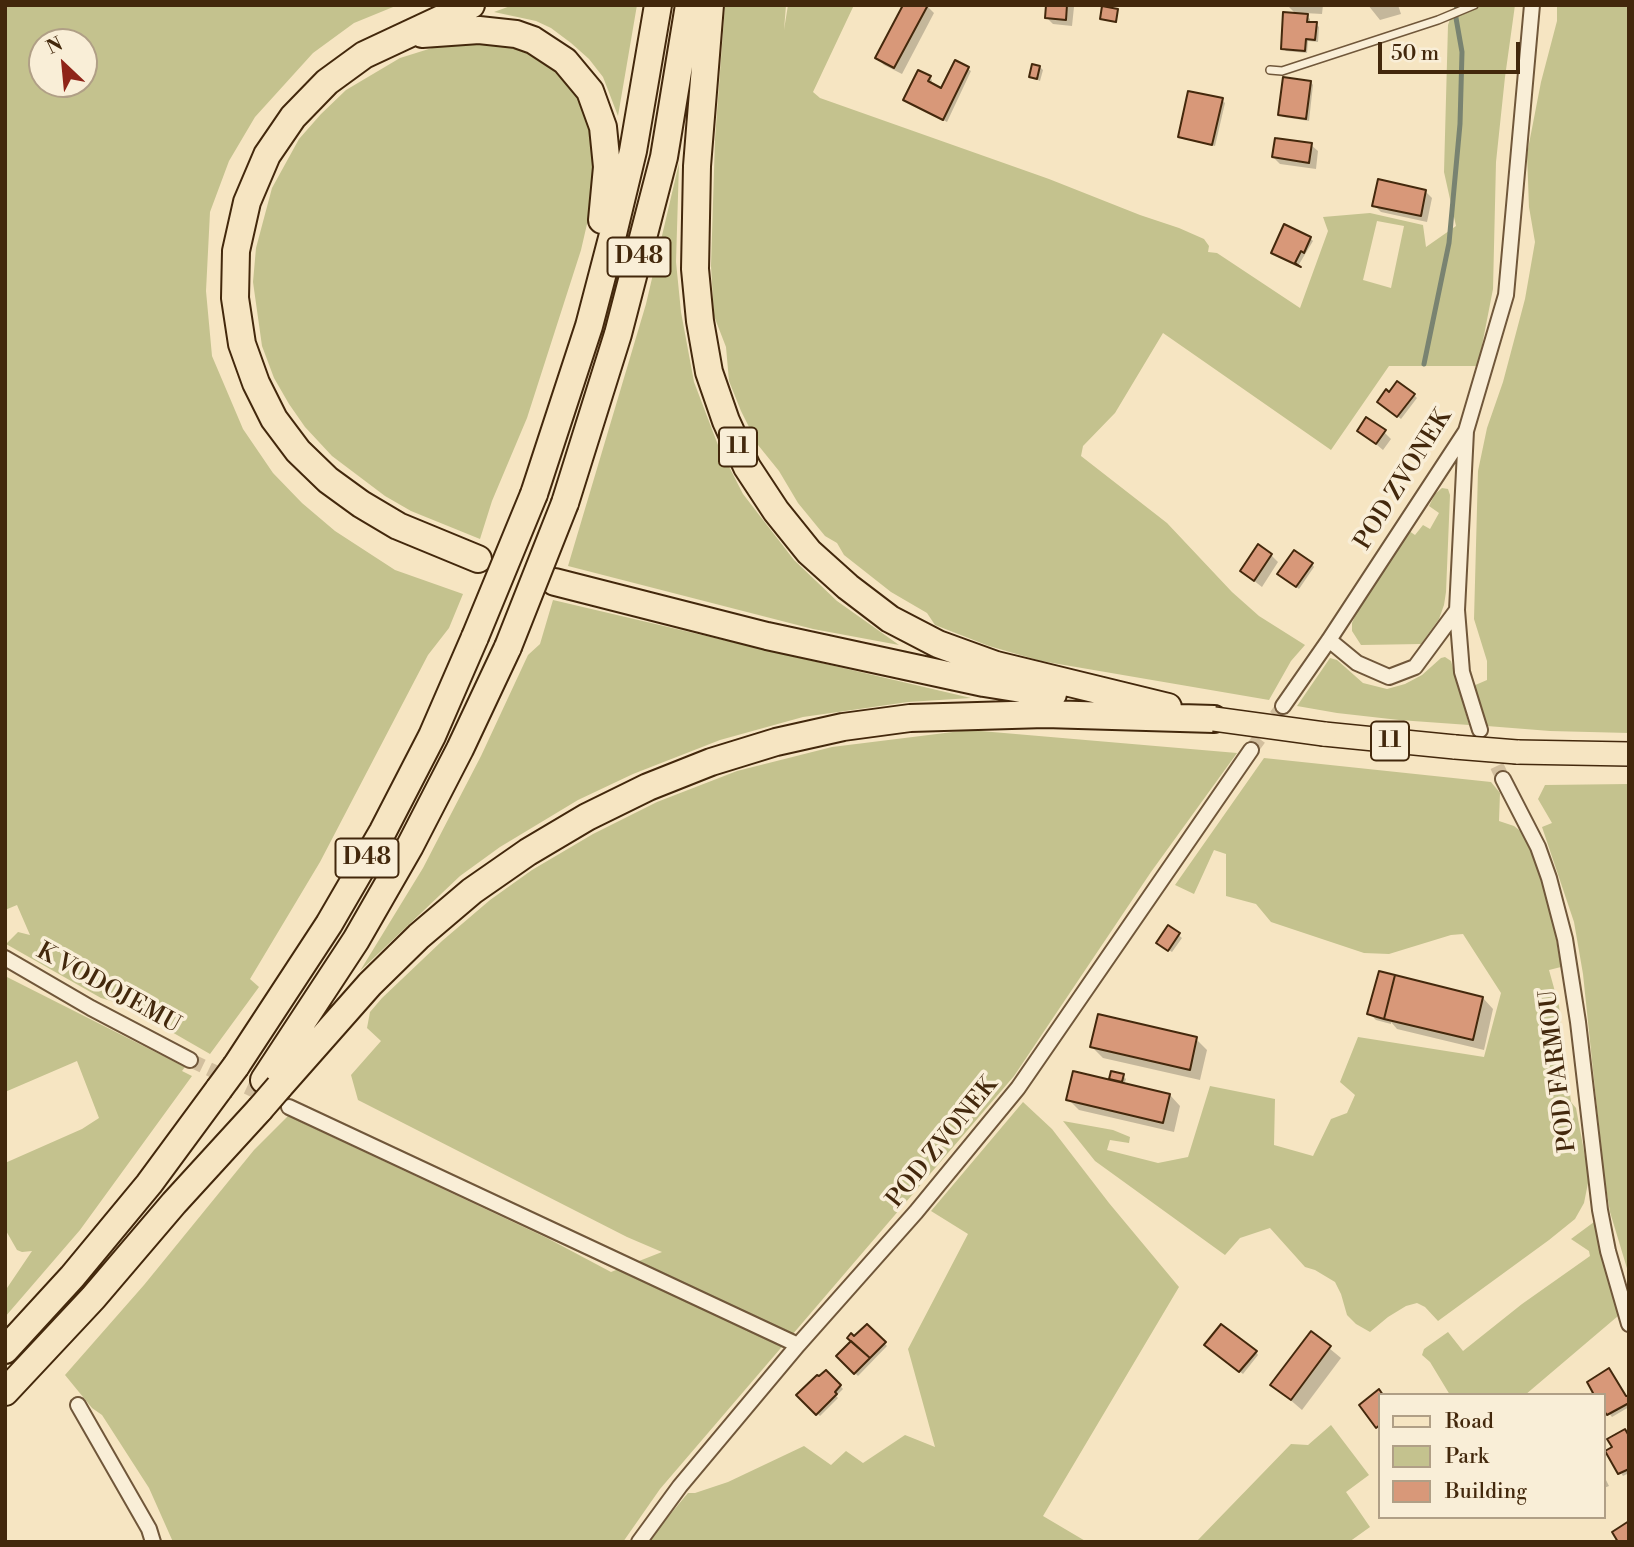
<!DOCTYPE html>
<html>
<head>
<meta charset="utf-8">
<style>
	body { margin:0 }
	#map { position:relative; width:1634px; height:1547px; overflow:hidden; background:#f6e5c2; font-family:"Libre Bodoni",serif }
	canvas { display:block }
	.frame { position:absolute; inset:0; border:7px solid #43280c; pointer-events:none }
	.legend { position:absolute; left:1378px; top:1393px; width:228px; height:126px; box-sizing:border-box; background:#f9eed7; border:2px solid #b09f86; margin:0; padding:9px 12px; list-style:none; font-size:21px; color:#43280c }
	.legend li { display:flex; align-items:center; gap:14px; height:35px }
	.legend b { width:35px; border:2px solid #b09f86 }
	.north { position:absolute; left:28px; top:28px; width:70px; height:70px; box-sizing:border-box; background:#f9eed7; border:2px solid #b09f86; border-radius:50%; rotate:334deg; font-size:19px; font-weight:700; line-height:28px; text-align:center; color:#43280c }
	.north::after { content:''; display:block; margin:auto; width:24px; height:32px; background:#8f2418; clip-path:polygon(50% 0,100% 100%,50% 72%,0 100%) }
	.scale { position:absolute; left:1378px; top:42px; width:142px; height:32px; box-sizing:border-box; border:4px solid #43280c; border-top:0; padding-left:9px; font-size:21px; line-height:24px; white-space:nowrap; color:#43280c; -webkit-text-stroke:5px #f9eed7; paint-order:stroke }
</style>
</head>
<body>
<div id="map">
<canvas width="1634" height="1547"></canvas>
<div class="frame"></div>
<ul class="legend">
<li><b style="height:9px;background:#f6e5c2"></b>Road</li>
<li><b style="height:19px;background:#c4c28e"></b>Park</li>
<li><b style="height:19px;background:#d89879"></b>Building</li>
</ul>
<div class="north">N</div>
<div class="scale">50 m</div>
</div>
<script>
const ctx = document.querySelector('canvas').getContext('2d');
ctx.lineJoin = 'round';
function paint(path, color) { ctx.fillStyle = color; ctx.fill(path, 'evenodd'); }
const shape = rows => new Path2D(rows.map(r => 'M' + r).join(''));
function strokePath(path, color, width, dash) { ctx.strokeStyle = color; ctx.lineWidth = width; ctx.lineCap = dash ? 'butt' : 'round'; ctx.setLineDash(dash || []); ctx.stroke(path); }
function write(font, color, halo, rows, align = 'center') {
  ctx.font = font + ' "Libre Bodoni",serif'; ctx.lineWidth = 7; ctx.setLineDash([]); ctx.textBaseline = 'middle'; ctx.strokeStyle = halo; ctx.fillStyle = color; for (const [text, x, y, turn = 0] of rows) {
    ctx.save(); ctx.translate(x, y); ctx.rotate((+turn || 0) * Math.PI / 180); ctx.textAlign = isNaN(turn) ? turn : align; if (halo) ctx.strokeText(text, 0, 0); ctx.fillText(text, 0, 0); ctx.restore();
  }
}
const green = shape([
	[5,5,398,5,354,23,313,53,255,117,229,161,210,212,206,291,212,356,243,429,273,473,302,503,335,531,395,570,463,594,449,628,428,655,320,862,250,979,259,987,210,1054,125,1005,101,998,6,944,18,932,30,935,17,905,5,910],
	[42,42,84,42,84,84,42,84],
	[513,5,637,5,618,116,603,77,589,59,571,43,551,28,536,21,494,12],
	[725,5,786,5,784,30,788,5,854,5,813,92,820,98,1049,179,1140,215,1179,228,1204,239,1209,246,1208,252,1217,253,1300,308,1328,231,1323,217,1370,213,1423,225,1426,247,1456,226,1444,172,1448,25,1455,5,1515,5,1505,77,1496,162,1493,289,1478,366,1389,366,1331,450,1163,333,1115,413,1083,446,1081,456,1167,523,1232,592,1259,616,1305,645,1291,661,1269,700,1041,661,989,646,935,625,927,613,891,592,844,555,837,543,825,536,798,503,779,471,758,445,741,411,729,381,726,347,714,316,711,266,715,139],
	[1377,221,1404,226,1391,288,1363,280],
	[1557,5,1629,5,1629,733,1550,731,1487,726,1473,686,1487,680,1487,661,1474,619,1478,471,1487,428,1503,382,1525,299,1535,242,1529,207,1527,154,1541,82,1557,21],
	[490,41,516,45,537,54,574,86,595,130,593,198,581,250,527,418,492,501,480,539,411,511,385,496,332,456,305,427,289,404,274,378,262,346,253,282,256,248,272,188,299,139,321,114,346,90,400,58,432,48],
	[679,163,676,262,681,312,694,382,718,445,743,494,794,560,837,601,899,645,813,629,568,566,646,304],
	[1442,488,1448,489,1450,495,1446,592,1444,605,1439,619,1421,644,1361,645,1352,631,1352,623,1357,612,1409,531,1415,535,1423,525,1430,529,1439,513,1429,506,1435,494],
	[553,600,971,698,908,702,803,717,720,740,633,774,578,800,500,847,460,876,360,971,423,868,481,756,528,655,540,644],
	[1445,657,1451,661,1469,725,1399,720,1337,713,1297,706,1330,658,1337,660,1363,683,1387,689,1405,684,1422,675,1441,658],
	[969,730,1237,753,1151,872,1014,1076,660,1489,623,1542,173,1542,149,1488,102,1415,92,1408,65,1375,144,1285,254,1150,288,1116,547,1238,611,1272,662,1252,627,1237,358,1100,351,1075,381,1041,367,1028,370,1012,382,998,442,941,490,900,532,870,593,834,657,802,737,771,832,747],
	[1264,758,1491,782,1500,793,1499,821,1514,826,1524,834,1540,873,1551,910,1561,967,1549,970,1559,1006,1571,1102,1576,1108,1589,1178,1584,1203,1575,1219,1549,1240,1438,1321,1425,1307,1417,1303,1406,1306,1388,1317,1370,1332,1356,1324,1347,1315,1341,1294,1335,1282,1315,1270,1305,1267,1270,1228,1240,1238,1225,1255,1095,1161,1063,1121,1113,1130,1130,1137,1129,1143,1110,1140,1107,1150,1158,1163,1188,1157,1210,1086,1275,1099,1274,1145,1313,1156,1331,1119,1347,1113,1355,1095,1340,1082,1358,1037,1484,1057,1501,993,1463,934,1451,935,1389,954,1364,953,1271,922,1256,904,1226,896,1226,854,1214,850,1194,894,1175,885],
	[1629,784,1629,1275,1610,1212,1604,1176,1583,974,1574,922,1542,827,1552,823,1538,799,1545,785],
	[5,976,185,1067,182,1071,192,1076,80,1230,5,1317,5,1291,32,1251,22,1252,17,1250,5,1229,5,1163,82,1129,99,1118,77,1061,5,1092],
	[1023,1102,1052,1129,1109,1203,1179,1287,1043,1516,1087,1542,647,1542,688,1493,695,1493,728,1482,804,1446,831,1465,846,1451,863,1463,905,1435,935,1447,908,1349,968,1234,931,1211],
	[1594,1222,1618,1316,1525,1395,1450,1395,1430,1362,1422,1355,1424,1349,1448,1332,1463,1351,1522,1304,1590,1256,1589,1251,1571,1239],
	[1331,1425,1369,1475,1346,1492,1370,1527,1349,1542,1196,1542,1291,1444,1308,1445]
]);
const shadow = shape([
	[1048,5,1072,5,1074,7,1072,26,1053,24,1046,17],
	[1287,5,1323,5,1322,14,1304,13,1310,19,1310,24,1316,24,1319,27,1318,42,1308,41,1307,53,1286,51,1283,48,1297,15],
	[1368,5,1398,5,1401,14,1380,20],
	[927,6,934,13,902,74,884,65,877,58],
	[1040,67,1043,70,1040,81,1031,77],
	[968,69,971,71,947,122,905,100,929,77,932,80,930,85,942,90],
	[1311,82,1313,85,1309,121,1283,117,1280,115],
	[1222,100,1225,103,1215,146,1183,139,1180,136],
	[1311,145,1318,151,1316,169,1280,164,1273,157],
	[1425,191,1432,198,1427,222,1381,212,1374,205],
	[1310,238,1313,241,1298,266,1273,253],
	[1414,395,1417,398,1401,419,1382,404],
	[1359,430,1384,432,1391,439,1383,450],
	[1271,555,1278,562,1262,587,1249,577],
	[1312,564,1314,567,1299,589,1282,576],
	[1169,927,1182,938,1172,952,1161,945],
	[1483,998,1493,1009,1484,1050,1397,1029,1391,1022,1391,1024,1376,1020,1369,1013],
	[1196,1039,1207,1050,1200,1080,1103,1058,1092,1047],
	[1123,1076,1126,1079,1124,1085,1170,1095,1180,1106,1174,1132,1079,1110,1068,1099,1115,1083,1111,1079],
	[867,1326,887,1346,858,1376,838,1356],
	[1312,1334,1341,1358,1302,1410,1273,1385],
	[1209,1347,1256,1352,1258,1355,1243,1374],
	[826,1372,843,1389,836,1396,838,1398,820,1416,799,1395],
	[1596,1393,1629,1398,1629,1407,1612,1417,1604,1407,1604,1395],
	[1629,1437,1629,1473,1623,1476,1608,1452],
	[1604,1476,1609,1486,1604,1488]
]);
const stream = shape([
	[1424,364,1449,243,1460,124,1462,52,1456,18,1457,5]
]);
const building = shape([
	[903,5,928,5,894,68,875,58,903,5],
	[1046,5,1067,5,1066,20,1045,18,1046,5],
	[1102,6,1118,9,1116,22,1100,19,1102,6],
	[1283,12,1308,14,1307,22,1317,22,1315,40,1306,39,1305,51,1281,49,1283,12],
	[955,60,969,67,943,120,903,100,918,70,931,76,928,81,941,88,955,60],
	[1032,64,1040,66,1037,79,1029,77,1032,64],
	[1283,77,1311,81,1306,119,1278,115,1283,77],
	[1188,91,1223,98,1212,145,1178,137,1188,91],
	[1275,138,1312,143,1309,163,1272,157,1275,138],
	[1378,179,1426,190,1421,216,1372,206,1378,179],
	[1284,224,1311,237,1304,253,1301,251,1295,263,1301,267,1271,253,1284,224],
	[1397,381,1415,394,1397,417,1377,402,1386,389,1389,392,1397,381],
	[1366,417,1386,430,1376,444,1357,431,1366,417],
	[1258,544,1272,554,1254,581,1240,571,1258,544],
	[1294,550,1313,563,1296,587,1277,574,1294,550],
	[1168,925,1180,933,1168,951,1156,943,1168,925],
	[1379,971,1395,975,1384,1019,1367,1014,1379,971],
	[1395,975,1483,997,1473,1040,1384,1019,1395,975],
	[1098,1014,1197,1037,1190,1070,1090,1047,1098,1014],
	[1073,1071,1170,1094,1163,1123,1066,1100,1073,1071],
	[1111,1071,1124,1074,1122,1082,1109,1079,1111,1071],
	[867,1324,886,1342,870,1358,847,1338,851,1333,854,1336,867,1324],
	[1221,1324,1257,1351,1239,1372,1204,1345,1221,1324],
	[1311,1331,1331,1346,1291,1400,1270,1385,1311,1331],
	[851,1341,870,1358,854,1374,836,1356,851,1341],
	[1609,1368,1626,1396,1629,1396,1629,1403,1607,1415,1604,1411,1604,1395,1590,1395,1593,1393,1587,1382,1609,1368],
	[826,1370,841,1385,835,1392,837,1394,816,1415,796,1395,817,1375,819,1376,826,1370],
	[1379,1389,1383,1395,1380,1395,1380,1425,1376,1428,1359,1405,1379,1389],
	[1625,1429,1629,1436,1629,1469,1618,1474,1605,1451,1612,1447,1607,1439,1625,1429],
	[1629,1521,1629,1542,1618,1542,1612,1532,1629,1521]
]);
const streetTunnel = shape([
	[1488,747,1503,779],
	[1251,750,1283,706],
	[190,1060,272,1099]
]);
const lane = shape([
	[1270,70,1282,71,1438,20,1474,5]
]);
const street = shape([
	[1457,610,1462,672,1480,730],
	[1329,640,1357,663,1389,677,1415,667,1457,610,1466,431],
	[1283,706,1329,640,1466,431,1506,295,1532,5],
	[1503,779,1538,847,1549,878,1565,939,1578,1022,1600,1210,1608,1251,1629,1324],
	[5,958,91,1008,190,1060],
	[289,1107,798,1345],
	[78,1405,149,1529,153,1542],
	[639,1542,680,1486,798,1345,916,1212,1018,1088,1251,750]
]);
const primary = shape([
	[1324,734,1455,747],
	[1517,752,1629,754]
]);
const highway = shape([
	[471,5,364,55,327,82,293,117,267,155,247,202,236,251,235,298,242,344,256,383,274,419,298,451,328,480,361,504,398,526,478,559],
	[710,5,697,166,695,269,700,321,709,372,726,421,747,467,776,511,809,552,848,587,890,619,938,644,996,665,1168,707],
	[422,34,479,30,516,34,533,40,565,61,590,91,603,127,607,167,602,220],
	[534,494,589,326,612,238,633,151,658,5],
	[565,503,618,334,664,157,689,5],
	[555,582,767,636,984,683,1053,694],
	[236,1066,329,924,383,831,432,736,475,637],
	[264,1080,356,940,410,846,460,749,508,647],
	[279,1087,370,984,419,936,472,891,528,852,587,817,648,787,711,762,776,742,843,727,910,718,1045,714,1214,719],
	[5,1350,72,1277,149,1184,219,1089],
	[5,1392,93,1298,174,1203,260,1109]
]);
const primaryBridge = shape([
	[1214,719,1324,734],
	[1455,747,1517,752]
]);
const highwayBridge = shape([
	[475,637,534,494],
	[508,647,565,503],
	[219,1089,236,1066],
	[260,1109,279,1087]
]);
const shields = [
	[639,257,63],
	[738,447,38],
	[1390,741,38],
	[367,858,63]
];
const shieldNames = [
	["D48",639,257],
	["11",738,447],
	["11",1390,741],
	["D48",367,858]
];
const streetNames = [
	["POD ZVONEK",1404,480,-58],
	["K VODOJEMU",108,989,29],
	["POD FARMOU",1559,1071,-97],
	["POD ZVONEK",943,1143,-51]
];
paint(green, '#c4c28e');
paint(shadow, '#0003');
strokePath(stream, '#798371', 5);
paint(building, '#d89879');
strokePath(building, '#43280c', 2);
strokePath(streetTunnel, '#d2bf9e', 14, [14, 7]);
strokePath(lane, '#70573a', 10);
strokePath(street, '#70573a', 18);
strokePath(primary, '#43280c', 26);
strokePath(highway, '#43280c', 30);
strokePath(lane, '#f9eed7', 7);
strokePath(street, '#f9eed7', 14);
strokePath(primary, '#f6e5c2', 23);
strokePath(highway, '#f6e5c2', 26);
strokePath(primaryBridge, '#43280c', 26, []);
strokePath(highwayBridge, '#43280c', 30, []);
strokePath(primaryBridge, '#f6e5c2', 23);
strokePath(highwayBridge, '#f6e5c2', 26);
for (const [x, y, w] of shields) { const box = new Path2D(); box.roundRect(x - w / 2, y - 19.5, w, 39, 5); ctx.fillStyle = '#f9eed7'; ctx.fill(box); strokePath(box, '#43280c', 2); }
write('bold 23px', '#43280c', null, shieldNames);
write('24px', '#43280c', '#f9eed7', streetNames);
</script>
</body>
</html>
